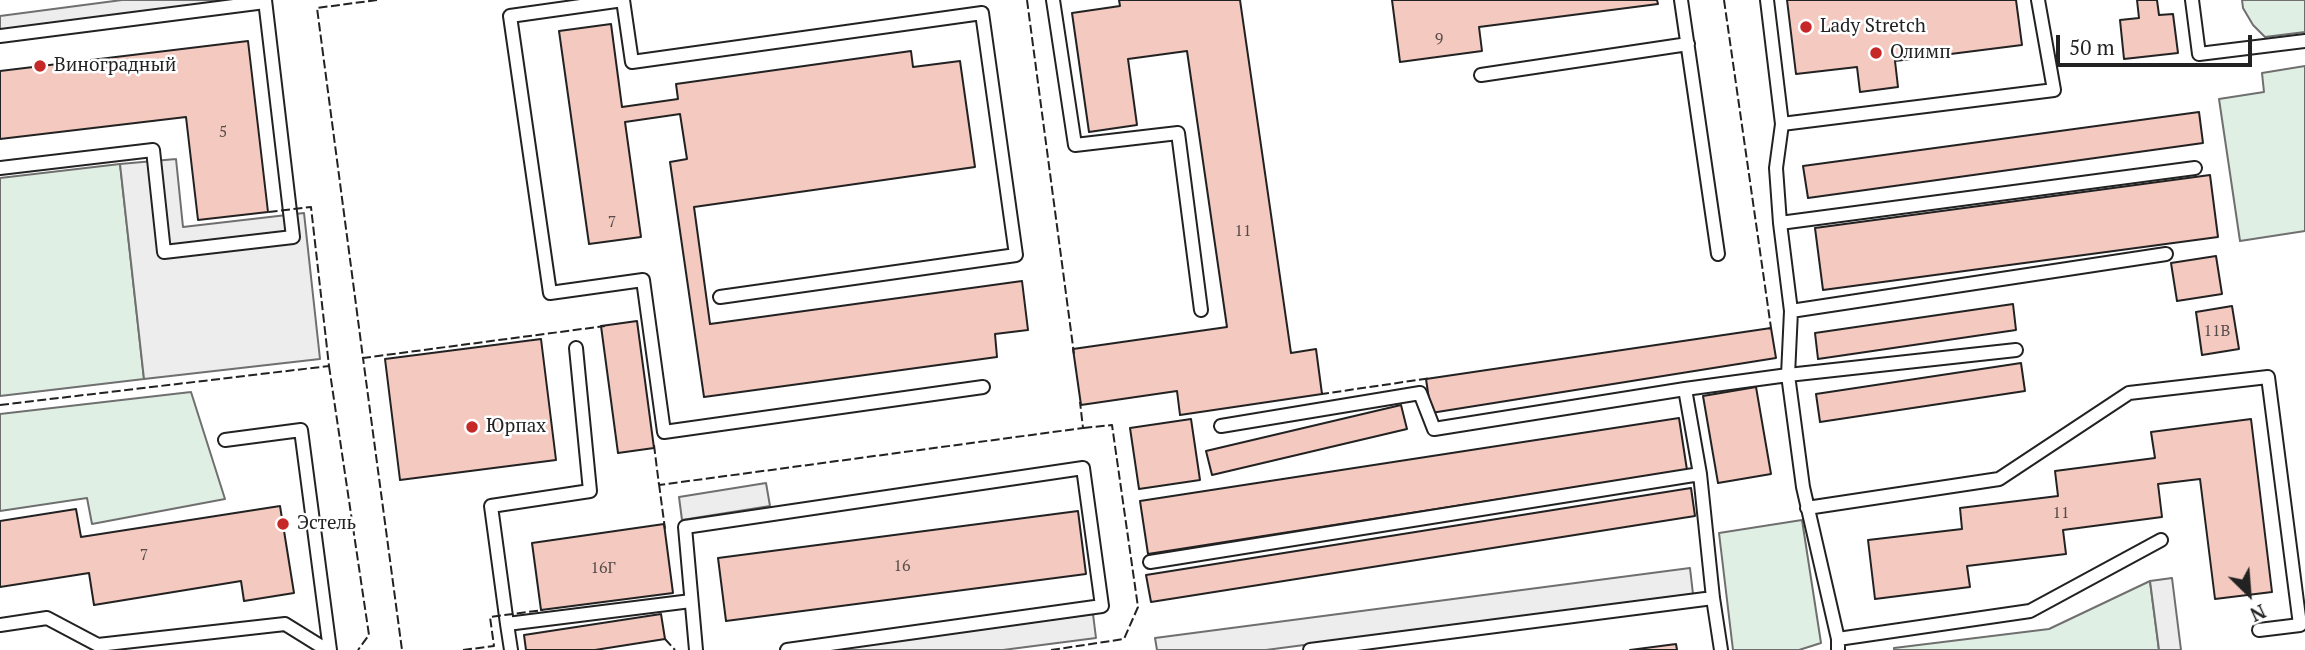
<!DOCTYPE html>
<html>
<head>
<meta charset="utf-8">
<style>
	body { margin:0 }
	#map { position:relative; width:2305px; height:650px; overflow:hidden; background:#fff; font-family:"PT Serif",serif }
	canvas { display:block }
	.north { position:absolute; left:2214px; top:559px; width:70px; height:70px; -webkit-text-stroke:5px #fff; paint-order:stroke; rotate:155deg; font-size:19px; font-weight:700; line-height:28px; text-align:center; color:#222 }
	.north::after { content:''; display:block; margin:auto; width:24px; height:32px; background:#222; clip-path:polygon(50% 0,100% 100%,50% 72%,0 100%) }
	.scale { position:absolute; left:2056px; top:35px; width:196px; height:32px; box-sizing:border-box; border:4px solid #222; border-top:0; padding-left:9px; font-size:21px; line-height:24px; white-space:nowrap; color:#222; -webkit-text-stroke:5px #fff; paint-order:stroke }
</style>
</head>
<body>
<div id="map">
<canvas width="2305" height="650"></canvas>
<div class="north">N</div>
<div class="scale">50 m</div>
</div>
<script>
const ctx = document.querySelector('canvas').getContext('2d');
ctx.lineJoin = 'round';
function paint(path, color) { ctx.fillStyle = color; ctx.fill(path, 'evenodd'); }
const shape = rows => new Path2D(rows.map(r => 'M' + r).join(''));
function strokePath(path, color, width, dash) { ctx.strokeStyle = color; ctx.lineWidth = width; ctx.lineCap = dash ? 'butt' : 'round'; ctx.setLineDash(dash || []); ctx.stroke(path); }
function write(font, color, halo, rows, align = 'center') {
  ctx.font = font + ' "PT Serif",serif'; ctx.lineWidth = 5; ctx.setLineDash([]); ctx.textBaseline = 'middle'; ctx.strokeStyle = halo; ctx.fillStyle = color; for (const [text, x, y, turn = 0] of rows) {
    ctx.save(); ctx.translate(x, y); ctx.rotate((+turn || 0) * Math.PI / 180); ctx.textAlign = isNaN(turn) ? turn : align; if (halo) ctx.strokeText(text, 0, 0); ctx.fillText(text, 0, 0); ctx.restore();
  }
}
const green = shape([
	[2242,0,2305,0,2305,32,2265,37,2253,25,2243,8,2242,0],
	[2305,66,2305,231,2240,241,2219,99,2264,92,2262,73,2305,66],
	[120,164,144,379,0,396,0,178,120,164],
	[191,392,225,499,92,524,87,498,0,511,0,414,191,392],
	[1802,520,1821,643,1799,650,1733,650,1719,533,1802,520],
	[2150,581,2159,650,1894,650,1894,648,2049,629,2150,581]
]);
const parking = shape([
	[122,0,244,0,0,32,0,16,122,0],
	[176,159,183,227,304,213,320,359,144,379,120,164,176,159],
	[766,483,770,506,682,520,679,497,766,483],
	[1690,568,1693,594,1266,650,1157,650,1155,638,1690,568],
	[2172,578,2181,650,2159,650,2150,581,2172,578],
	[1093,614,1096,638,1003,650,826,650,1093,614]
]);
const building = shape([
	[1119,0,1240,0,1291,353,1316,349,1322,394,1180,415,1177,391,1081,405,1073,349,1227,327,1187,51,1128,59,1137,125,1089,132,1072,13,1120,6,1119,0],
	[1392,0,1657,0,1658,4,1479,27,1482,51,1400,62,1392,0],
	[1787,0,2016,0,2022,45,1895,61,1898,87,1860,92,1857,67,1796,74,1787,0],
	[2137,0,2157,0,2159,15,2173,14,2178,53,2124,59,2120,20,2139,18,2137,0],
	[611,24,622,107,678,99,676,84,911,51,913,67,960,61,975,167,694,207,710,324,1022,281,1028,330,995,334,997,357,704,397,670,162,687,159,680,114,625,122,641,237,589,244,559,31,611,24],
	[248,41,268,212,198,220,186,117,0,139,0,71,248,41],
	[2199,112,2203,143,1808,198,1803,166,2199,112],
	[2210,175,2218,237,1823,290,1815,228,2210,175],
	[2216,256,2222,294,2177,301,2171,263,2216,256],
	[2013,304,2016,330,1818,359,1815,333,2013,304],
	[2232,306,2239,349,2202,355,2196,312,2232,306],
	[637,321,654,448,618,453,601,326,637,321],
	[1771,328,1776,358,1431,413,1426,379,1771,328],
	[541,339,556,460,400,480,385,359,541,339],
	[2021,363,2025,391,1820,422,1816,394,2021,363],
	[1756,387,1771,474,1718,483,1703,396,1756,387],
	[1401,405,1407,429,1212,475,1206,451,1401,405],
	[1679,418,1687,470,1148,554,1140,501,1679,418],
	[1191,419,1200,480,1139,489,1130,428,1191,419],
	[2251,419,2272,592,2215,599,2200,479,2158,484,2162,517,2063,530,2066,554,1967,566,1970,587,1875,599,1868,540,1962,529,1960,508,2058,496,2055,471,2155,458,2151,432,2251,419],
	[1691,488,1695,516,1151,602,1146,575,1691,488],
	[280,506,294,593,244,601,241,581,94,605,89,573,0,587,0,521,76,509,81,537,280,506],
	[1078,511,1086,574,726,621,718,558,1078,511],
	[664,524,673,593,541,610,532,543,664,524],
	[661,614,665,639,595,650,526,650,524,635,661,614],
	[1676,644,1677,650,1630,650,1676,644]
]);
const lane = shape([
	[623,0,510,16,550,293,643,280,664,432,983,387],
	[623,0,632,62,982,13,1016,255,720,297],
	[1053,0,1075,145,1178,133,1201,310],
	[1681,0,1718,254],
	[1767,0,1782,124,1776,168,1780,223,1791,311,1788,375,1803,487,1838,639,1838,650],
	[2192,0,2199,54,2305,41],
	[0,36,265,2],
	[1481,75,1688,44],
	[1782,124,2054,90,2038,0],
	[0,168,153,150,164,252,293,237,265,0],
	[1780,223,2195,168],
	[1791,311,2166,254],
	[1685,389,1788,375,2016,350],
	[1221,426,1420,393,1434,429,1685,389,1700,474,1713,598,1721,650],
	[225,440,301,430,330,650],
	[1807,508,1999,479,2129,393,2268,377,2300,625,2259,630],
	[1150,562,1700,474],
	[507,624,491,506,590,491,576,348],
	[0,625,47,618,98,645,285,624,327,650],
	[1838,639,2030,611,2161,540],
	[511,650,507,624,691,601],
	[696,650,685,527,1083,468,1102,606,787,650],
	[1310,650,1713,598]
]);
const fence = shape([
	[377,0,317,8,363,358,605,326],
	[1027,0,1074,354],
	[1724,0,1771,328,1767,329],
	[366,358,363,358,402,650],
	[329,366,369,635,358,650],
	[1322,392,1322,394,1431,378],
	[0,405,329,366,311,207,268,212],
	[654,445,659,485,1083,428,1080,402],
	[659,484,665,529],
	[665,639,675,650],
	[463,650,494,646,490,617,543,610],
	[1051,650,1124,639,1138,607,1112,425,1083,428]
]);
const markers = [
	[1806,27,7,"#c62828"],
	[1876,53,7,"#c62828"],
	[40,66,7,"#c62828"],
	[472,427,7,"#c62828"],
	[283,524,7,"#c62828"]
];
const numberNames = [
	["9",1439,39],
	["5",223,132],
	["7",612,222],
	["11",1243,231],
	["11В",2217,331],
	["11",2061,513],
	["7",144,555],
	["16",902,566],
	["16Г",603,568]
];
const poiNames = [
	["Lady Stretch",1820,27],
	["Олимп",1890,53],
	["Виноградный",54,66],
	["Юрпах",486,427],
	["Эстель",297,524]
];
paint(green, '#e0efe3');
strokePath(green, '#6f6f6f', 2);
paint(parking, '#ededed');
strokePath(parking, '#6f6f6f', 2);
paint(building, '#f3c9c0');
strokePath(building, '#222', 2);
strokePath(lane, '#222', 16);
strokePath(lane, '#fff', 12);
strokePath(fence, '#222', 2, [9, 3.5]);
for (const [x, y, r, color] of markers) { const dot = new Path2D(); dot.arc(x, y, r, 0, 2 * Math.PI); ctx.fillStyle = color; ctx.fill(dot); strokePath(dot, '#fff', 2.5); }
write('16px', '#564c4a', null, numberNames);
write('19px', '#222', '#fff', poiNames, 'left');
</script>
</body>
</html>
